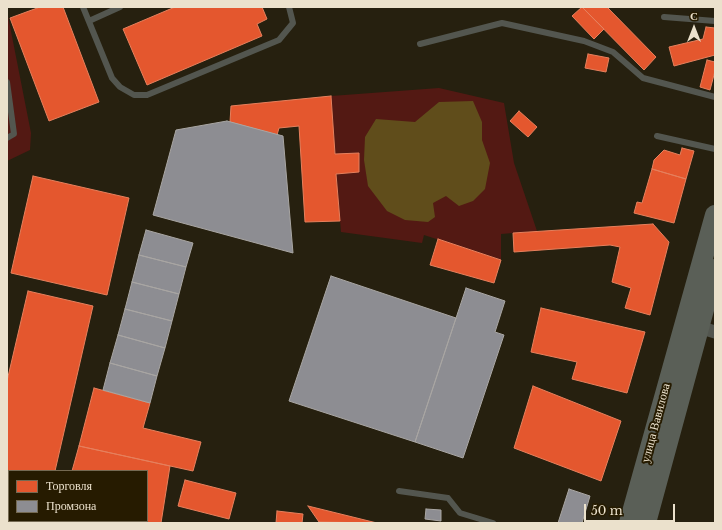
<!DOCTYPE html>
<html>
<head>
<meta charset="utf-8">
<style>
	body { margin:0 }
	#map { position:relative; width:722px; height:530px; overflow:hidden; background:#26200f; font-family:"Libre Baskerville",serif }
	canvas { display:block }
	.frame { position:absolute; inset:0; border:8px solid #ebe1cc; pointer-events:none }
	.legend { position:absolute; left:8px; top:470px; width:140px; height:52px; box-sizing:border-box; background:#261b00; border:1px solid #756a52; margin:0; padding:5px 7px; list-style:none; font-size:12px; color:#ebe1cc }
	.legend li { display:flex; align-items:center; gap:8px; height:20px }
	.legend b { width:20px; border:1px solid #756a52 }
	.north { position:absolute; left:674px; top:8px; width:40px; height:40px; -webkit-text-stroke:3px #261b00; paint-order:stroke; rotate:0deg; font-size:11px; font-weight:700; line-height:16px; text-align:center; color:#ebe1cc }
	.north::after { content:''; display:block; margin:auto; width:14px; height:18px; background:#ebe1cc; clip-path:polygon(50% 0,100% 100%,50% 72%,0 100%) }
	.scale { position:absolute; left:584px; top:504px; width:91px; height:18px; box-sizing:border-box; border:2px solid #ebe1cc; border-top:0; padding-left:5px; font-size:12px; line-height:14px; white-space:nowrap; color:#ebe1cc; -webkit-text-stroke:3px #261b00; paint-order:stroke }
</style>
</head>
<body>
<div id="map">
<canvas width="722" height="530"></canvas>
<div class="frame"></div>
<ul class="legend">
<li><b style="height:11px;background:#e4572e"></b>Торговля</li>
<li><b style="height:11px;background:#8d8d92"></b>Промзона</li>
</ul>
<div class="north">С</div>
<div class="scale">50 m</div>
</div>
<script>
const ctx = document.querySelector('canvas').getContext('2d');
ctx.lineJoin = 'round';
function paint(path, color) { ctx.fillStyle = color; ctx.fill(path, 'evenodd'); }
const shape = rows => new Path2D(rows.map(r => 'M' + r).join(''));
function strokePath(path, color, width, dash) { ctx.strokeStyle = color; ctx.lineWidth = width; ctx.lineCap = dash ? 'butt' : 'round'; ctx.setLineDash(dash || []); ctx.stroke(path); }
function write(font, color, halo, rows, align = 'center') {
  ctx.font = font + ' "Libre Baskerville",serif'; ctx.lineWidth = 4; ctx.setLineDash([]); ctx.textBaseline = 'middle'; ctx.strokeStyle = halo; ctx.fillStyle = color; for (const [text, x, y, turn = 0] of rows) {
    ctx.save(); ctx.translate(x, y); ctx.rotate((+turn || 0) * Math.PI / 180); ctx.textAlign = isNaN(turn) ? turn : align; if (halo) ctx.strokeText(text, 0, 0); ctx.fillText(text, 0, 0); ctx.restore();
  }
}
const green = shape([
	[7,11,31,133,30,150,7,161],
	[439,88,504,103,514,163,537,231,501,234,501,260,424,235,422,243,341,232,336,174,359,172,359,154,335,154,331,96]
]);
const water = shape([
	[473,101,482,122,482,140,490,163,485,189,473,201,459,206,446,196,433,203,435,217,428,222,405,220,387,211,368,186,364,160,365,137,376,119,415,122,439,102]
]);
const shops = shape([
	[40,7,63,7,99,102,49,121,10,18,40,7],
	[175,7,262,7,267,19,257,24,262,36,147,85,123,29,175,7],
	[582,7,604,29,594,39,572,16,582,7],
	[582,7,607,7,656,57,644,70,582,7],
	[706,27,715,28,715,55,674,66,669,47,703,39,706,27],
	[588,54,609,58,606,72,585,68,588,54],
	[707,60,715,62,715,71,710,90,700,87,707,60],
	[331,96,335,154,359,153,359,172,336,174,340,221,305,222,299,126,279,128,277,135,230,122,231,106,331,96],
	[519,111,537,127,528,137,510,121,519,111],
	[682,148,694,151,686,179,652,169,654,160,664,150,680,155,682,148],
	[652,169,686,179,674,223,634,213,637,202,642,203,652,169],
	[33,176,129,198,107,295,11,273,33,176],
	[653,224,669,242,650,315,625,308,631,288,612,282,620,247,610,245,514,252,513,233,653,224],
	[438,239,501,260,494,283,430,265,438,239],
	[28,291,93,306,55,471,9,471,9,480,7,480,7,381,28,291],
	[541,308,645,332,627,393,572,379,577,362,531,352,541,308],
	[533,386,621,421,601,481,514,448,533,386],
	[94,388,150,403,143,428,201,442,193,471,79,446,94,388],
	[79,446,170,466,161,523,140,523,140,521,147,521,147,471,72,471,79,446],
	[185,480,236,493,229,519,178,506,185,480],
	[308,506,377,523,319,522,308,506],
	[277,511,303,514,302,523,276,523,277,511],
	[59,521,86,521,86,523,59,523,59,521]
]);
const industry = shape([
	[227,121,283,136,293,253,153,215,176,130,227,121],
	[146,230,193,243,186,267,139,255,146,230],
	[139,255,186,267,179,294,132,282,139,255],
	[331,276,456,318,415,442,289,401,331,276],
	[132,282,179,294,172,321,125,309,132,282],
	[466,288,505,301,495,332,504,335,463,458,415,442,466,288],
	[125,309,172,321,165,348,118,335,125,309],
	[118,335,165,348,157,376,110,363,118,335],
	[110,363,157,376,150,403,103,390,110,363],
	[569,489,590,496,582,523,558,523,569,489],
	[426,509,441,510,441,521,425,519,426,509]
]);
const service = shape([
	[83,7,112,78,120,87,134,95,147,95,279,40,293,23,289,7],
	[664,17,715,21],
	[89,21,120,7],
	[420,44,502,23,584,41,613,52,643,78,715,97],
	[7,82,14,134,7,138],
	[657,136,715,149],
	[399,491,448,498,460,513,493,523]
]);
const minor = shape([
	[692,325,715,332]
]);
const primary = shape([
	[629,523,715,215],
	[646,523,715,269]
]);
const streetNames = [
	["улица Вавилова",656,423,-75]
];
paint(green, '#531913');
paint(water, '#604d1b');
paint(shops, '#e4572e');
strokePath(shops, '#e6805d', 1);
paint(industry, '#8d8d92');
strokePath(industry, '#a9a6a3', 1);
strokePath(service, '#53564f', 6);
strokePath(minor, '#53564f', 13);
strokePath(primary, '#5a5f57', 20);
write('12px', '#ebe1cc', '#261b00', streetNames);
</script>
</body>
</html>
